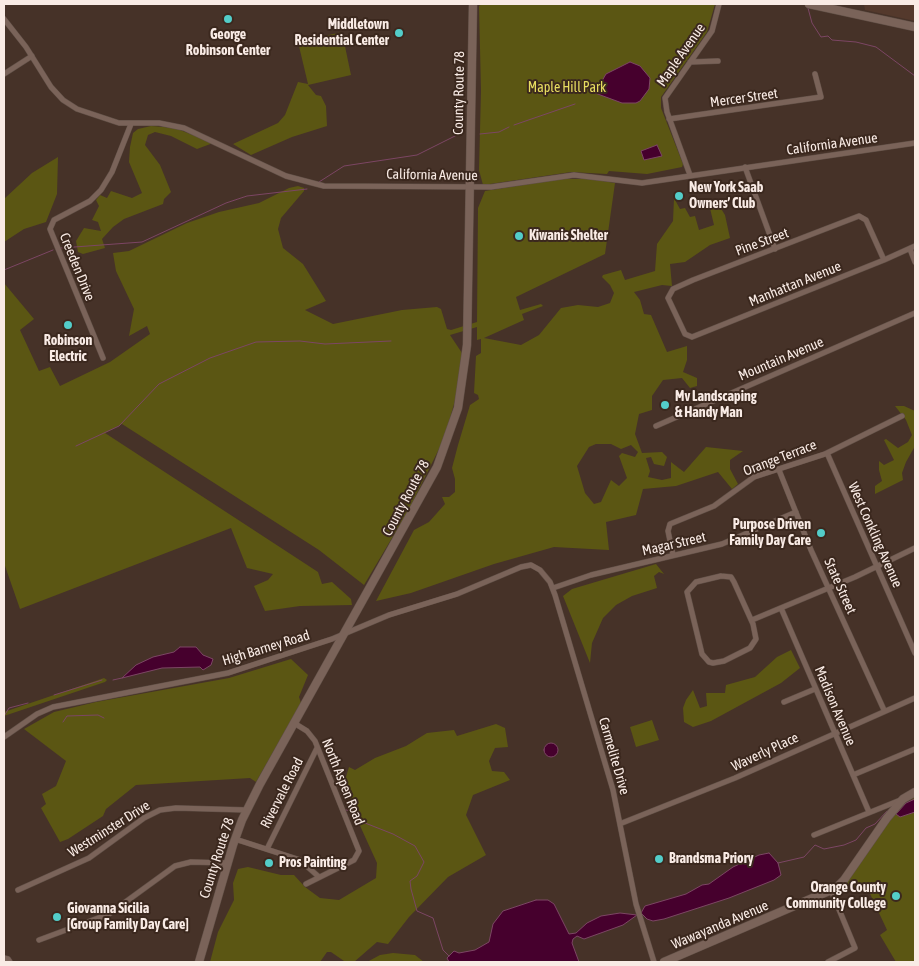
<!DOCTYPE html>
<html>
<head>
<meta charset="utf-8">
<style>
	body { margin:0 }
	#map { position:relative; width:919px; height:966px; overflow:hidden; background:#463228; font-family:"Asap Condensed",sans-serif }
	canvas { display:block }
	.frame { position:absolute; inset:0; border:5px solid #f9ebe5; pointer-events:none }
</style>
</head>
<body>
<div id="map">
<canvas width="919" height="966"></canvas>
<div class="frame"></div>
</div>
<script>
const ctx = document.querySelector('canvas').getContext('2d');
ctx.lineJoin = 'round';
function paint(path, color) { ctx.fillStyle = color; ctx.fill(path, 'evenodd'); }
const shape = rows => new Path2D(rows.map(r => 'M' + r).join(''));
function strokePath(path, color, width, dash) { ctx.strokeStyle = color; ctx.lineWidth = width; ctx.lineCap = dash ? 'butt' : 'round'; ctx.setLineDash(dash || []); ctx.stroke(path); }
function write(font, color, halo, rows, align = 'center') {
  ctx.font = font + ' "Asap Condensed",sans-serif'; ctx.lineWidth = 4; ctx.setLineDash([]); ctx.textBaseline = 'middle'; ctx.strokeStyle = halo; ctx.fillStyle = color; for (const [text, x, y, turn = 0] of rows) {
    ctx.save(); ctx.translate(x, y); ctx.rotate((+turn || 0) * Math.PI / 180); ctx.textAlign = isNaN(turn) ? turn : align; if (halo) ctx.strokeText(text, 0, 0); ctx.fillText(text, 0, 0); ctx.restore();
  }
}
const built = shape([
	[864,4,915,4,915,21,865,10]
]);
const green = shape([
	[482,4,715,4,707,32,661,97,661,108,683,164,682,167,647,174,609,171,607,174,571,172,483,185,479,170,481,91,479,6],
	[342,32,351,75,308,85,316,95,321,96,326,106,327,126,292,137,251,155,233,144,278,123,285,115,298,82,308,84,298,42],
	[151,126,175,128,213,143,197,149,171,136,155,132,148,135,145,145,160,165,171,192,164,199,163,204,124,219,113,227,102,239,105,248,83,254,78,252,76,241,84,228,101,231,98,222,92,220,99,206,96,200,100,195,107,198,111,191,132,198,142,193,129,162,130,147,133,133,138,129],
	[58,157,57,194,46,222,24,229,4,242,4,199,32,173],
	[560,179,591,179,615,183,605,254,516,297,520,310,541,304,543,306,522,314,524,320,484,338,521,345,539,335,561,308,578,305,598,307,610,303,614,293,610,285,602,277,603,275,621,270,625,280,655,271,657,244,673,221,674,198,680,209,685,208,690,217,695,216,699,230,714,225,708,200,715,199,725,215,730,238,710,245,685,262,670,264,672,286,662,285,634,292,640,300,644,314,651,315,667,352,687,346,687,360,683,372,697,378,697,386,690,388,682,378,663,380,652,396,652,410,639,414,635,434,642,453,662,452,667,457,664,466,654,464,651,457,646,458,650,471,648,477,662,480,671,478,671,462,684,472,706,447,743,451,730,460,730,469,738,484,732,489,718,472,676,486,643,489,636,515,606,522,609,550,554,547,494,564,411,593,376,601,414,530,429,522,445,504,442,497,449,497,455,492,455,479,452,468,458,445,470,405,479,399,478,395,474,393,476,356,481,353,481,339,477,340,477,327,450,335,462,353,456,397,444,439,408,511,364,585,319,550,122,424,105,433,318,572,322,584,332,582,351,599,352,605,300,606,265,611,254,586,268,580,273,574,247,568,231,528,20,609,4,563,4,283,34,319,20,330,39,371,50,367,60,386,110,362,150,334,147,326,129,336,134,309,116,271,113,253,129,251,187,223,219,212,259,203,289,188,298,186,304,188,304,191,281,218,278,229,283,248,303,264,326,301,305,310,333,324,402,310,437,307,441,309,447,329,451,330,477,322,478,208,485,191],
	[596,444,611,444,621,449,631,445,638,452,635,457,622,453,619,456,627,478,619,486,611,480,601,502,594,504,585,493,577,466,589,447],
	[895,406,904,406,915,411,915,446,906,462,902,473,903,480,875,494,875,486,882,481,879,470,879,461,884,465,894,460,884,440,886,439,898,448,908,442,912,435,906,420],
	[656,564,664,574,659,572,654,576,657,588,632,596,616,605,603,618,592,643,590,663,563,596,572,589],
	[791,650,800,668,781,683,711,721,693,727,684,722,683,708,686,700,693,690,700,708,707,706,706,693,725,693,726,685,755,677,777,657],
	[291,659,308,675,299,697,301,703,256,782,250,778,136,785,106,809,103,816,68,839,60,842,41,808,46,804,42,794,56,786,66,761,24,729,54,712,96,702,229,678],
	[104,678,107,680,105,682,4,716,4,712],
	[652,720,659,740,636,747,630,727],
	[496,724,505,728,508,747,495,748,489,761,492,771,504,772,510,780,473,795,466,815,486,855,448,877,409,917,388,944,377,942,354,962,344,961,331,952,327,952,320,962,210,962,218,932,234,900,233,883,238,869,248,867,281,875,294,875,305,887,320,898,339,900,376,878,377,863,336,773,346,777,349,767,355,770,375,758,406,746,427,733,454,730,457,736],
	[915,797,915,962,896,962,880,935,887,930,865,883,846,891,844,886,896,812],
	[393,953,415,955,424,962,367,962,380,955]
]);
const water = shape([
	[630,62,640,66,650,78,649,89,640,101,636,103,622,103,595,93,606,74,630,62],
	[657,145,662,156,644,160,641,151,657,145],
	[180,647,196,647,203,655,213,659,211,665,203,670,200,667,162,668,122,678,136,665,153,657,174,652,180,647],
	'544 750a7 7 0 1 1 14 0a7 7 0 1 1-14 0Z',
	[915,799,915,812,900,817,896,814,906,803,915,799],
	[769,853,778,863,781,875,774,880,729,898,664,919,653,921,647,919,641,913,645,906,686,894,702,885,709,884,733,867,759,855,769,853],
	[536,900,548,900,554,904,569,934,576,933,587,923,601,916,620,913,637,915,623,925,584,939,577,936,573,939,572,943,579,962,449,962,447,958,454,951,459,953,475,950,489,942,493,924,503,911,536,900]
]);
const stream = shape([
	[808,8,812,23,821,37,828,36,832,40,856,42,876,47,915,76],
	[591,93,595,93],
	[514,125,575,104],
	[480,134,499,132,509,127],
	[319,182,344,166,417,155,459,134],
	[61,248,142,242,226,203,247,196,307,189],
	[4,270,53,250],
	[76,446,119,426,159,384,210,358,256,342,300,341,325,344,391,341],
	[113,680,122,678],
	[54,695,102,680],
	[4,716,9,708,28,703],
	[63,722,67,716,98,715,104,718],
	[342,777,348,788,352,811],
	[346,810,352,811,360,821,393,834,415,846,424,862,417,876,410,881,411,889,417,911,433,918,443,950,449,956],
	[778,863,804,857,815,845,824,849,844,845,856,840,866,828,875,824,887,811]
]);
const street = shape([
	[4,19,26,47,51,87,63,100,77,109,119,123,159,123,184,128,286,176,324,186,491,187,574,175,642,183,915,143],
	[690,62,718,61],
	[4,74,32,56],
	[669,119,821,97,815,74],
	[745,167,775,249],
	[690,175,667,112,665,98,712,31,719,4],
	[910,249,915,262],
	[884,260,866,220,859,216,693,280,673,289,668,298,685,334,692,337,884,260,915,246],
	[103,358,50,229,54,220,90,201,101,190,112,172,131,124],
	[656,426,915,313],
	[827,453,915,653],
	[779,470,811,550,884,710],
	[673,555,668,531,670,524,714,506,754,477,825,454,902,416],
	[721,576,731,577,734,582,753,624,756,639,750,648,724,661,713,663,709,662,702,654,687,592,696,582,721,576],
	[553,588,591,575,722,544,796,512],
	[781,608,869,812],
	[752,620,855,577,915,548],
	[784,702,815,689],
	[294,723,307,731,315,741,359,851,354,860,306,884],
	[4,737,37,714,53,707,228,673,332,639,389,615,457,594,521,567,531,565,540,570,550,582,555,595,613,790,636,904,654,962],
	[853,775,915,749],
	[622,823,735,778,915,698],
	[814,835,903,799],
	[235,839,300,860,319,877],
	[267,849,317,748],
	[18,890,89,858,144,818,160,810,176,808,247,810],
	[39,940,109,914,175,866,191,862,227,863],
	[4,958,8,959,10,962],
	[828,962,855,948,831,890]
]);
const secondary = shape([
	[809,4,915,27],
	[199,962,233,845,242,820,260,784,437,467,458,408,467,345,473,4],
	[664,962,836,888,844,880,887,818,903,799,915,792]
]);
const markers = [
	[228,19,5,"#53cdc9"],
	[399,33,5,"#53cdc9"],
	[679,196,5,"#53cdc9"],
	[519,236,5,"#53cdc9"],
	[68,325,5,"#53cdc9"],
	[665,405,5,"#53cdc9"],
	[821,533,5,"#53cdc9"],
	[659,859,5,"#53cdc9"],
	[269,863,5,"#53cdc9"],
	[896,896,5,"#53cdc9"],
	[57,917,5,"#53cdc9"]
];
const poiNames = [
	["Middletown",389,25,"right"],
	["Residential Center",389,41,"right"],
	["George",228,35,"center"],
	["Robinson Center",228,51,"center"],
	["New York Saab",689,188],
	["Owners’ Club",689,204],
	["Kiwanis Shelter",529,236],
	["Robinson",68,341,"center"],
	["Electric",68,357,"center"],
	["Mv Landscaping",675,397],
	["& Handy Man",675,413],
	["Purpose Driven",811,525,"right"],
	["Family Day Care",811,541,"right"],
	["Brandsma Priory",669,859],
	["Pros Painting",279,863],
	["Orange County",886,888,"right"],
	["Community College",886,904,"right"],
	["Giovanna Sicilia",67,909],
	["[Group Family Day Care]",67,925]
];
const streetNames = [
	["Maple Avenue",681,55,-55],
	["County Route 78",459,93,-89],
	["Mercer Street",744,98,-8],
	["California Avenue",832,144,-8],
	["California Avenue",432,175,1],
	["Pine Street",762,242,-20],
	["Creeden Drive",77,267,68],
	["Manhattan Avenue",795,284,-22],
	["Mountain Avenue",781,359,-23],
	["Orange Terrace",780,458,-21],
	["County Route 78",406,498,-62],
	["West Conkling Avenue",875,535,66],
	["Magar Street",674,544,-13],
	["State Street",840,586,66],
	["High Barney Road",266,648,-17],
	["Madison Avenue",835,706,67],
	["Waverly Place",765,752,-25],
	["Carmelite Drive",614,756,74],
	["North Aspen Road",343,782,68],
	["Rivervale Road",282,793,-63],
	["Westminster Drive",109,829,-32],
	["County Route 78",217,858,-72],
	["Wawayanda Avenue",720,925,-23]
];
const parkNames = [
	["Maple Hill Park",567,88]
];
paint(built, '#54392c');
paint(green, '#5b5613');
paint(water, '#46002d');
strokePath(water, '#7c4664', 1);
strokePath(stream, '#7c4664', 1);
strokePath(street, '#615047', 6);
strokePath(secondary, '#615047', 9);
strokePath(street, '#7a6359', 5);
strokePath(secondary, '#7a6359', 8);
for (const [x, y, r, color] of markers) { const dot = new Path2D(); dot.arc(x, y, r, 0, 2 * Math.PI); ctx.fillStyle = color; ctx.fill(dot); strokePath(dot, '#3b281e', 2); }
write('bold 14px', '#f9ebe5', '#3b281e', poiNames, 'left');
write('14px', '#f9ebe5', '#3b281e', streetNames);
write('14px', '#e7dc60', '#3b281e', parkNames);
</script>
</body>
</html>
